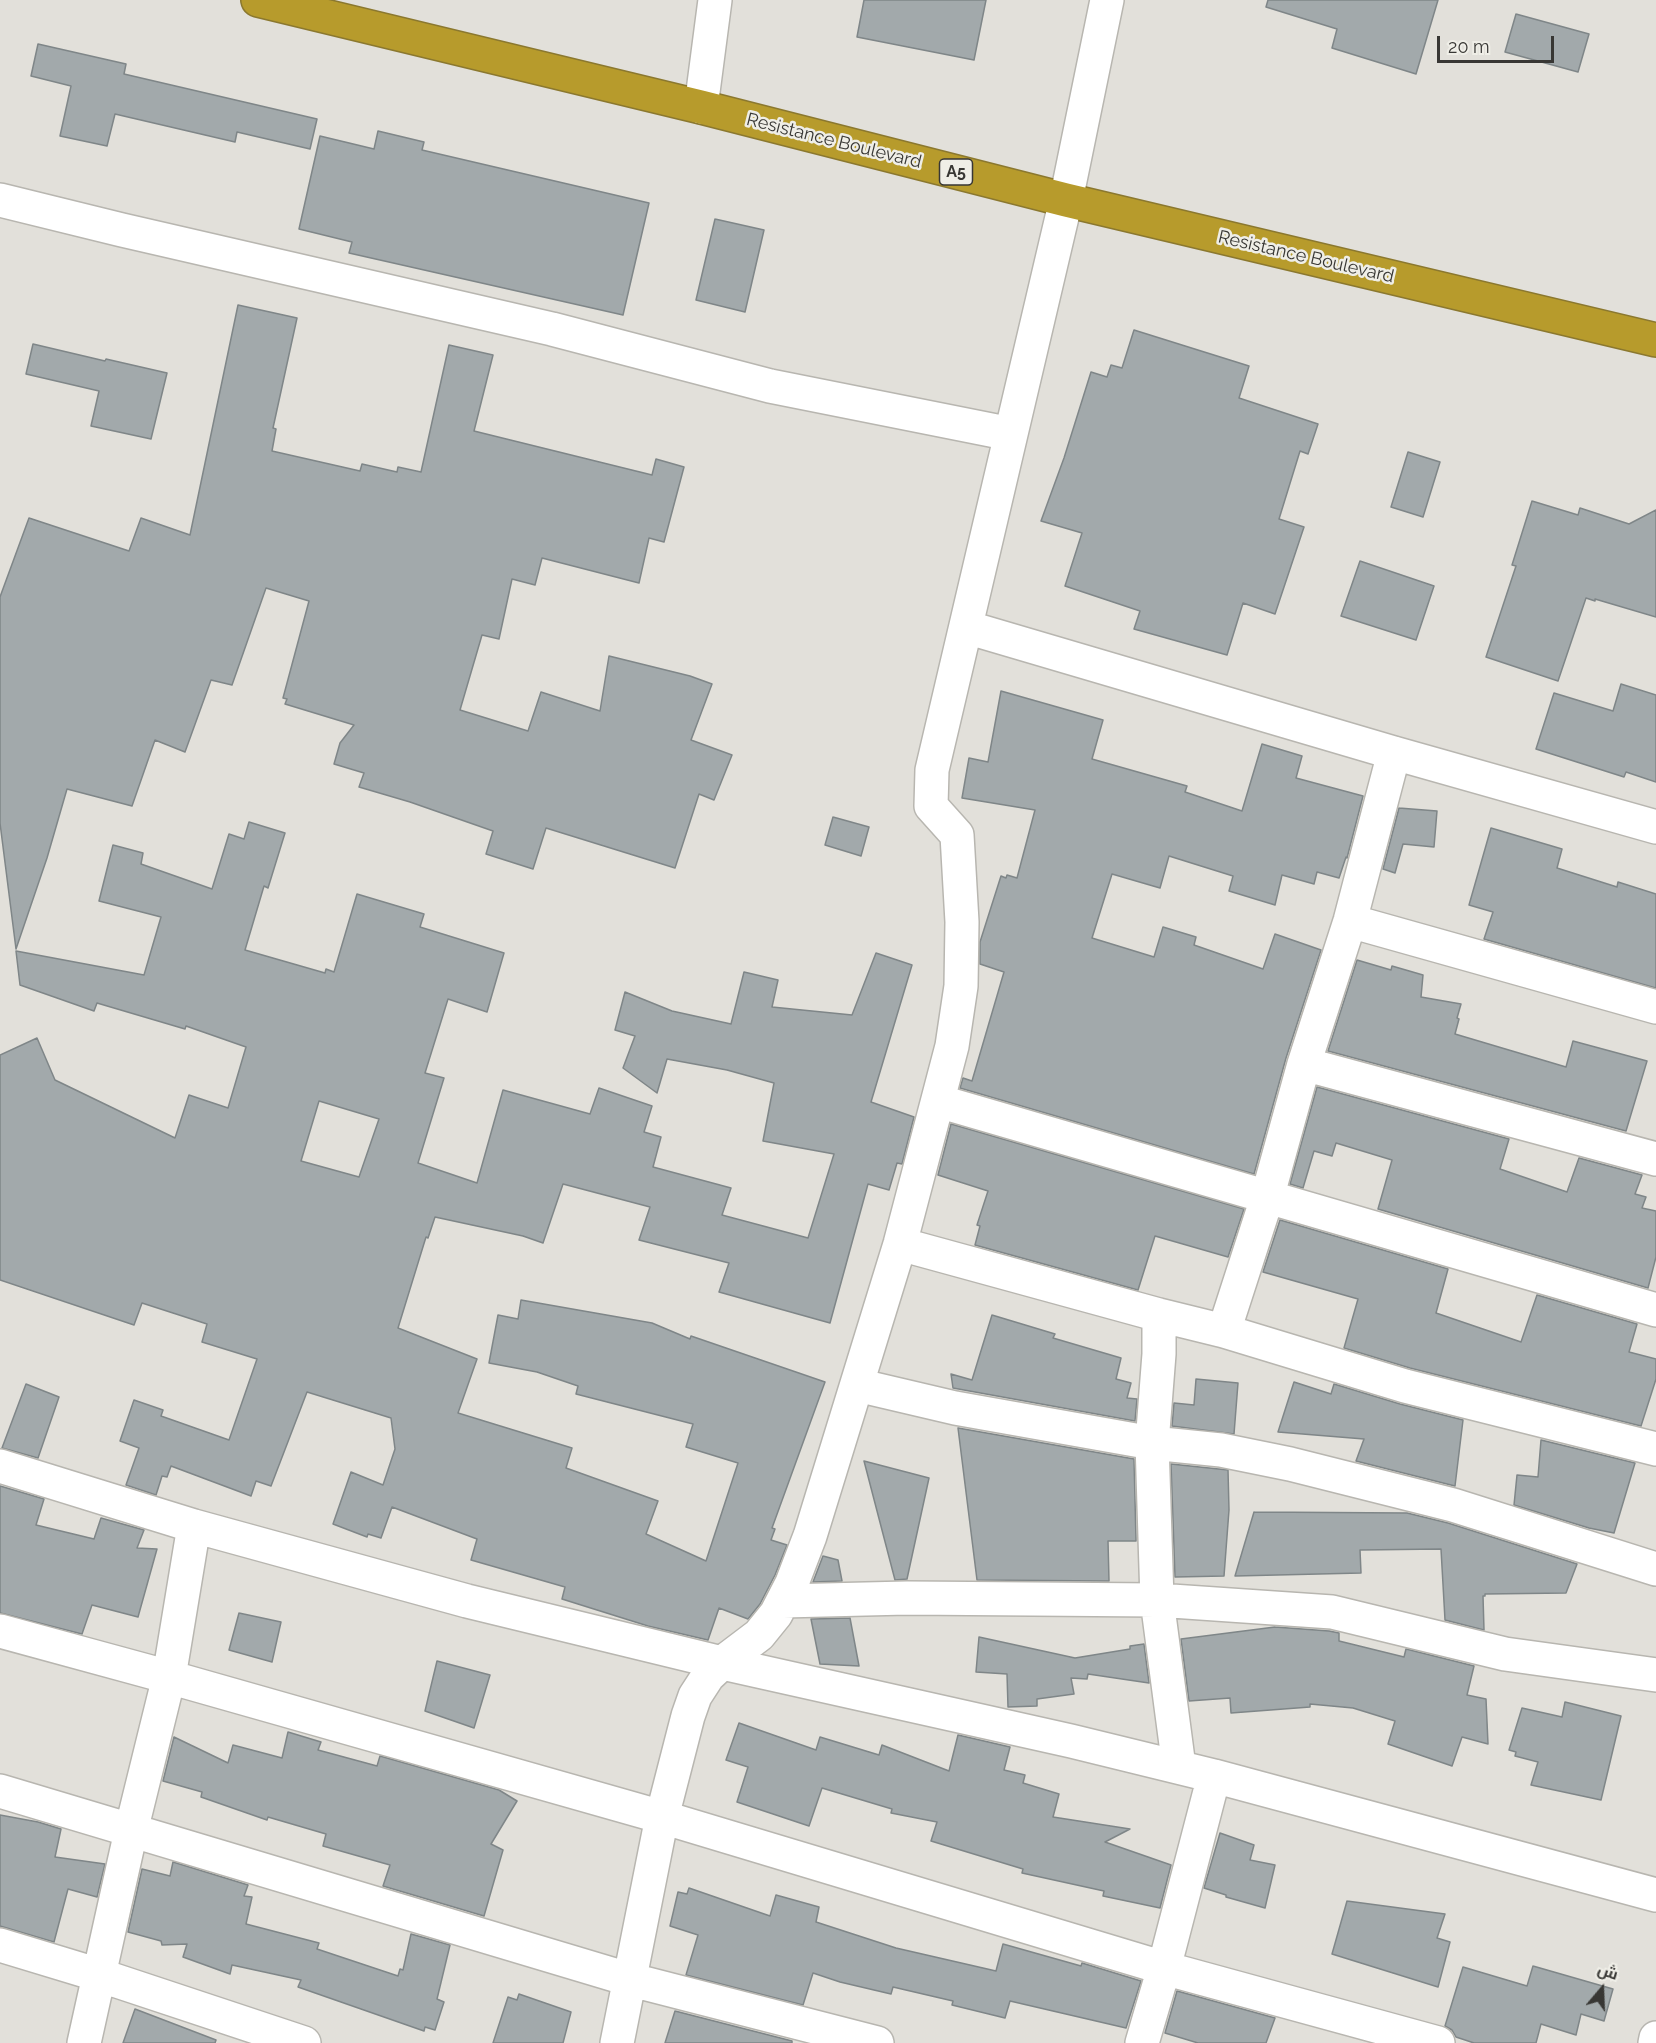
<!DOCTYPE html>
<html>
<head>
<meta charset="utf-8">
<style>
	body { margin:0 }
	#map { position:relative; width:1656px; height:2043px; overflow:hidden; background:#e2e0da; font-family:Raleway,Cairo,sans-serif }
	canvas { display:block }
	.north { position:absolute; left:1572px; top:1959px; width:60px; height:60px; -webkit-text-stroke:4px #efeee7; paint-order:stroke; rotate:19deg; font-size:16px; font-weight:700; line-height:24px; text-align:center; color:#383734 }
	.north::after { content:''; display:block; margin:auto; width:21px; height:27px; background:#383734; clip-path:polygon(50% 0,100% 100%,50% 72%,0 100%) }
	.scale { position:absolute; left:1437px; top:36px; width:117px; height:27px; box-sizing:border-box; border:3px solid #383734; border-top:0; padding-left:8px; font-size:18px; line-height:21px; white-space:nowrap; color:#383734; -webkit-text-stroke:4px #efeee7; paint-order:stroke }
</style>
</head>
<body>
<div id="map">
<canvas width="1656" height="2043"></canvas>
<div class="north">ش</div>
<div class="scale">20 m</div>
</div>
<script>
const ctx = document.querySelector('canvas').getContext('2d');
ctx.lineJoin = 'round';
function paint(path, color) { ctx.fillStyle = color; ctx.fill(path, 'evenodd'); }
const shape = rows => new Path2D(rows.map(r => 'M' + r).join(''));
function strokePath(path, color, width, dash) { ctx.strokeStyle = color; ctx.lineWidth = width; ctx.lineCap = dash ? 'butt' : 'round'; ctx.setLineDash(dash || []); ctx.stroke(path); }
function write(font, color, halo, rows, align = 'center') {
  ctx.font = font + ' Raleway,sans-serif'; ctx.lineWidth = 5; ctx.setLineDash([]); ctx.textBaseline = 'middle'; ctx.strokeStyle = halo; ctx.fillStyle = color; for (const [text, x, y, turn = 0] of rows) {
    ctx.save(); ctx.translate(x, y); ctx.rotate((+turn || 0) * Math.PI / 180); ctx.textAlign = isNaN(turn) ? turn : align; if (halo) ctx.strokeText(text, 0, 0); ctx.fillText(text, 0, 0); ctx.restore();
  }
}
const building = shape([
	[864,0,986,0,974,60,857,37,864,0],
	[1268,0,1438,0,1416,74,1332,48,1337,29,1266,7,1268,0],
	[1516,14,1589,34,1578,72,1505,52,1516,14],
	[38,44,126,64,124,74,317,119,310,149,237,132,235,142,115,114,107,146,60,136,71,86,31,76,38,44],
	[378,131,424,142,422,150,649,203,623,315,349,253,352,242,299,229,320,136,374,149,378,131],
	[715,219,764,230,745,312,696,300,715,219],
	[238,305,297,318,273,428,276,429,272,451,360,471,362,464,397,472,398,467,421,472,449,345,493,355,474,431,652,475,656,459,684,467,664,542,649,538,639,583,542,558,535,585,512,579,499,639,482,635,460,710,528,731,541,692,600,711,609,656,690,676,712,684,691,740,732,755,714,800,699,794,675,868,546,828,533,869,486,854,493,831,410,802,359,787,364,773,334,764,340,743,354,725,285,704,287,699,283,698,309,601,266,588,232,685,211,680,185,752,155,740,132,806,67,789,47,858,16,949,0,823,0,597,29,518,129,551,141,518,190,535,238,305],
	[1134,330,1249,366,1239,398,1318,424,1308,454,1300,451,1279,519,1304,527,1275,614,1243,603,1227,655,1134,629,1140,611,1065,586,1082,533,1041,521,1064,458,1091,372,1107,377,1111,365,1122,368,1134,330],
	[33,344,105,361,106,359,167,373,151,439,91,426,99,391,26,374,33,344],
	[1408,452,1440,462,1423,517,1391,507,1408,452],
	[1532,501,1578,515,1580,508,1629,524,1656,510,1656,617,1595,599,1595,601,1586,598,1558,681,1486,657,1516,566,1512,565,1532,501],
	[1360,561,1434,586,1416,640,1341,616,1360,561],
	[1621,684,1656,695,1656,782,1626,772,1624,777,1536,749,1554,693,1613,711,1621,684],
	[1001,691,1103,720,1092,759,1187,786,1185,792,1242,811,1262,744,1302,756,1296,778,1363,796,1347,858,1346,857,1339,878,1317,872,1314,884,1282,875,1275,905,1229,891,1233,876,1169,856,1160,888,1112,874,1092,938,1154,957,1163,927,1196,937,1194,945,1263,969,1275,934,1321,950,1286,1058,1254,1174,960,1088,963,1078,972,1081,1004,972,980,964,980,942,1001,876,1006,878,1007,875,1017,878,1035,810,962,798,969,758,988,762,1001,691],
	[1399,808,1437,811,1434,847,1403,844,1395,873,1383,869,1399,808],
	[833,817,869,827,861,856,825,845,833,817],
	[249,822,285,833,268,888,264,886,245,950,325,973,326,969,334,972,357,894,424,914,420,927,504,953,487,1012,448,999,425,1073,444,1078,418,1163,477,1183,503,1090,590,1114,599,1088,652,1106,644,1132,661,1137,653,1167,731,1188,722,1215,808,1238,834,1154,763,1141,774,1083,727,1070,667,1059,657,1093,623,1068,635,1036,615,1030,625,992,672,1011,731,1024,744,972,778,980,772,1007,852,1015,876,953,912,965,871,1102,914,1117,902,1164,897,1163,889,1190,868,1184,830,1323,719,1292,729,1263,639,1240,650,1207,563,1184,543,1243,523,1236,435,1217,428,1238,426,1237,398,1328,477,1359,458,1413,572,1448,566,1468,658,1501,646,1534,706,1561,738,1463,686,1447,693,1424,576,1394,578,1386,537,1372,489,1363,498,1315,518,1319,521,1300,652,1323,690,1339,691,1336,825,1382,772,1528,775,1529,771,1540,787,1545,775,1575,760,1604,748,1619,719,1608,708,1640,648,1626,562,1599,565,1587,471,1560,477,1539,392,1507,381,1538,368,1534,367,1537,333,1524,351,1472,383,1485,395,1449,391,1418,307,1392,271,1486,256,1481,251,1496,171,1466,167,1477,162,1476,156,1495,126,1485,139,1448,120,1441,134,1400,163,1410,161,1416,229,1440,257,1359,202,1342,207,1324,142,1303,134,1325,0,1280,0,1055,37,1038,55,1080,175,1138,189,1095,228,1108,246,1047,186,1026,185,1029,97,1003,94,1011,20,985,16,951,144,975,161,917,99,901,113,845,143,853,141,864,212,889,229,834,244,839,249,822],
	[319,1101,379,1119,359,1177,301,1161,319,1101],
	[1491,828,1562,849,1557,868,1617,887,1618,882,1656,894,1656,988,1484,939,1493,912,1469,905,1491,828],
	[1357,960,1391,970,1392,966,1423,975,1421,997,1461,1004,1457,1018,1459,1019,1455,1034,1566,1067,1573,1041,1647,1061,1626,1131,1328,1051,1357,960],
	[1317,1087,1509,1139,1500,1169,1567,1192,1579,1158,1642,1175,1635,1194,1646,1197,1642,1208,1656,1211,1656,1257,1648,1288,1378,1209,1392,1160,1336,1143,1332,1156,1314,1151,1303,1188,1290,1184,1317,1087],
	[951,1124,1244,1209,1228,1257,1155,1236,1138,1290,975,1245,980,1226,977,1225,988,1191,938,1175,951,1124],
	[1280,1220,1448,1269,1436,1313,1521,1342,1537,1295,1637,1324,1629,1352,1656,1359,1656,1379,1641,1426,1410,1368,1344,1348,1358,1299,1263,1272,1280,1220],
	[992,1315,1055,1334,1053,1338,1121,1358,1116,1379,1131,1383,1127,1398,1137,1399,1135,1421,953,1388,951,1374,972,1380,992,1315],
	[1196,1379,1238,1383,1234,1434,1172,1426,1174,1403,1194,1405,1196,1379],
	[1294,1382,1331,1394,1334,1384,1400,1404,1463,1420,1455,1486,1356,1461,1364,1439,1278,1432,1294,1382],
	[26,1384,59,1397,38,1458,2,1448,26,1384],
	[958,1428,1134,1459,1136,1541,1108,1541,1109,1581,977,1580,958,1428],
	[1541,1440,1635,1463,1614,1533,1589,1528,1514,1505,1517,1475,1538,1477,1541,1440],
	[864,1461,929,1478,907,1579,895,1580,864,1461],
	[1171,1464,1228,1470,1229,1510,1224,1576,1175,1577,1171,1464],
	[0,1486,44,1499,36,1525,94,1539,101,1518,144,1530,137,1548,157,1549,138,1617,92,1605,82,1634,0,1613,0,1486],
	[1254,1512,1407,1513,1448,1523,1577,1564,1566,1593,1485,1594,1485,1596,1483,1596,1484,1630,1445,1620,1441,1549,1360,1550,1361,1573,1235,1576,1254,1512],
	[823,1556,838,1560,842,1581,813,1582,823,1556],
	[239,1613,281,1622,272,1662,229,1650,239,1613],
	[850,1618,859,1666,820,1664,811,1619,850,1618],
	[1275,1627,1329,1631,1339,1633,1339,1641,1404,1657,1406,1649,1474,1666,1467,1695,1486,1699,1488,1744,1462,1737,1452,1766,1388,1744,1395,1721,1353,1708,1310,1704,1310,1707,1231,1713,1230,1698,1189,1701,1181,1639,1275,1627],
	[979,1637,1075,1658,1130,1649,1130,1646,1144,1644,1149,1683,1088,1674,1087,1679,1071,1678,1074,1694,1037,1699,1037,1706,1008,1707,1007,1674,976,1672,979,1637],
	[437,1661,490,1675,474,1728,425,1711,437,1661],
	[1565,1702,1621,1716,1601,1800,1531,1785,1538,1762,1515,1756,1516,1752,1509,1750,1522,1708,1562,1717,1565,1702],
	[739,1723,816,1750,820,1737,879,1755,882,1745,949,1771,958,1735,1010,1747,1004,1770,1025,1775,1023,1783,1059,1794,1053,1817,1130,1829,1105,1842,1171,1865,1160,1908,1103,1896,1104,1891,1022,1873,1023,1869,931,1841,937,1822,891,1813,892,1809,822,1788,809,1826,737,1802,748,1767,726,1760,739,1723],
	[288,1732,321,1742,318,1750,377,1766,380,1756,499,1790,517,1801,491,1844,503,1850,484,1916,383,1886,390,1865,323,1846,326,1834,268,1817,267,1820,201,1797,202,1792,163,1781,174,1737,228,1763,233,1745,282,1758,288,1732],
	[0,1815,38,1822,61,1829,55,1857,105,1864,97,1897,68,1889,54,1942,0,1926,0,1815],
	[1220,1833,1254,1845,1250,1860,1275,1865,1265,1908,1226,1897,1226,1895,1204,1888,1220,1833],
	[173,1862,248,1885,244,1896,252,1897,246,1924,319,1943,317,1949,398,1976,400,1969,403,1970,411,1934,450,1945,437,1999,444,2002,435,2030,425,2027,424,2031,298,1987,301,1980,232,1965,230,1974,183,1957,187,1944,162,1945,161,1941,128,1932,142,1869,170,1876,173,1862],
	[689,1888,770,1916,776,1895,819,1907,816,1922,896,1948,996,1971,1003,1944,1081,1966,1082,1963,1141,1981,1126,2028,1010,2001,1005,2018,952,2005,953,2001,893,1987,891,1994,840,1982,813,1973,803,2005,686,1975,698,1935,670,1926,678,1892,687,1894,689,1888],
	[1347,1901,1445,1914,1437,1938,1450,1942,1438,1987,1332,1954,1347,1901],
	[1533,1966,1613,1989,1604,2021,1581,2014,1576,2035,1541,2024,1536,2043,1474,2043,1456,2037,1452,2030,1445,2026,1463,1967,1527,1986,1533,1966],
	[1177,1991,1275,2018,1266,2043,1198,2043,1165,2033,1177,1991],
	[519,1994,571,2012,563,2043,493,2043,508,1997,517,2000,519,1994],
	[135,2009,216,2040,215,2043,123,2043,135,2009],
	[675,2011,792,2041,792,2043,665,2043,675,2011]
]);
const minor = shape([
	[701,107,715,0],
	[0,200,122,230,552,329,770,386,1011,434],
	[966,627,1394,753,1656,827],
	[1350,921,1656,1007],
	[1304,1064,1656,1159],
	[938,1101,1656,1310],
	[900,1244,1159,1315,1224,1331,1405,1386,1656,1449],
	[1159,1315,1159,1354,1152,1443,1157,1600,1179,1767],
	[1224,1331,1267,1198,1304,1064,1350,921,1394,753],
	[857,1385,955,1408,1152,1443,1221,1450,1290,1464,1453,1505,1656,1569],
	[0,1466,194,1526,467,1601,722,1663,759,1635,776,1614,792,1583,810,1536,900,1244,952,1046,961,986,962,922,957,835,931,806,932,770,1066,200,1107,0],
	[783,1601,907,1598,1157,1600,1332,1612,1505,1654,1656,1675],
	[0,1631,169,1677,662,1817,1164,1968,1438,2043],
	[0,1791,628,1979,877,2043],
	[0,1945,99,1975,304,2043],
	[84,2043,131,1831,169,1677,194,1526],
	[617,2043,662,1817,688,1716,695,1696,708,1676,722,1663,1071,1741,1214,1776,1656,1895],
	[1142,2043,1164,1968,1214,1776],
	[1655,2043,1656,2038]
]);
const highway = shape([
	[258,0,701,107,1066,200,1656,340]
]);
const shields = [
	[956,172,33]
];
const shieldNames = [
	["A5",956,172]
];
const streetNames = [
	["Resistance Boulevard",834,141,14],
	["Resistance Boulevard",1306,257,13]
];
paint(building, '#a2a9ab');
strokePath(building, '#7f8688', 1.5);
strokePath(minor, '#b8b6b0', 36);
strokePath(highway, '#8b782f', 36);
strokePath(minor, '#fff', 33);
strokePath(highway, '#b79b2c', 33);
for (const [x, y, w] of shields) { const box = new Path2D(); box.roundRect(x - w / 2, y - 13, w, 26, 4.5); ctx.fillStyle = '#efeee7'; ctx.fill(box); strokePath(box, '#383734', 1.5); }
write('bold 16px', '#383734', null, shieldNames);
write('18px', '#383734', '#efeee7', streetNames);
</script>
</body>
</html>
